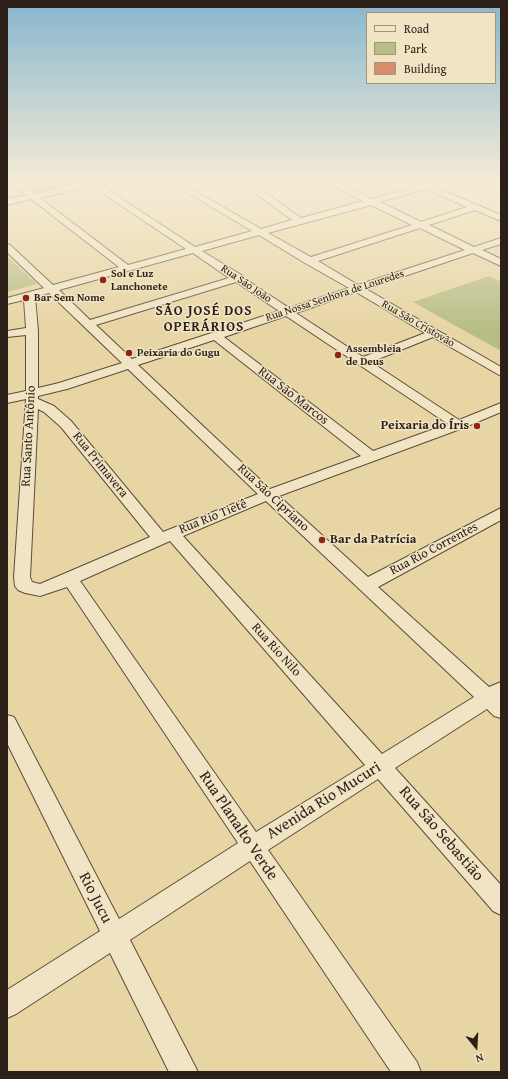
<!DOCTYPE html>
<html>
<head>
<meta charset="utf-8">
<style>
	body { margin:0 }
	#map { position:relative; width:508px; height:1079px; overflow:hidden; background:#e8d5a4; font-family:"Gentium Book Plus",serif }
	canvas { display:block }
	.frame { position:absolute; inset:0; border:8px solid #2b1f17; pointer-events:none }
	.legend { position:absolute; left:366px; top:12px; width:130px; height:72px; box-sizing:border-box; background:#f0e4c4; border:1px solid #a1957f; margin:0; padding:5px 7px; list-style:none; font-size:12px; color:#2b1f17 }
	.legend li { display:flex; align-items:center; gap:8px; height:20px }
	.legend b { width:20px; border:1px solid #a1957f }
	.north { position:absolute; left:456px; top:1027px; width:40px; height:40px; -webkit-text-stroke:3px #f0e4c4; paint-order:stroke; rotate:162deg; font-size:11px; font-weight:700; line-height:16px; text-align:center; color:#2b1f17 }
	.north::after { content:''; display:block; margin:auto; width:14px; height:18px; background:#2b1f17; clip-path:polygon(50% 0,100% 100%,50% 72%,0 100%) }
</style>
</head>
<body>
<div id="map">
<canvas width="508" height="1079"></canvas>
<div class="frame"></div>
<ul class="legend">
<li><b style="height:5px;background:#f0e4c4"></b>Road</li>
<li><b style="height:11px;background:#b8bd85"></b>Park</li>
<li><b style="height:11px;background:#d68e6b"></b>Building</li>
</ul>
<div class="north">N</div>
</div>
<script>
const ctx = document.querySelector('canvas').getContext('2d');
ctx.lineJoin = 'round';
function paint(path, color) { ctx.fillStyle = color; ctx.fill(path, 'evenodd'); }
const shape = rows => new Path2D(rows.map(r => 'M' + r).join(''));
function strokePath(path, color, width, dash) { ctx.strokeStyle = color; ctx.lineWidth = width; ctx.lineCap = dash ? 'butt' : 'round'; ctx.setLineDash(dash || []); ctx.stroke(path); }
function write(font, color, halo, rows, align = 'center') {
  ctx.font = font + ' "Gentium Book Plus",serif'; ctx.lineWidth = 3; ctx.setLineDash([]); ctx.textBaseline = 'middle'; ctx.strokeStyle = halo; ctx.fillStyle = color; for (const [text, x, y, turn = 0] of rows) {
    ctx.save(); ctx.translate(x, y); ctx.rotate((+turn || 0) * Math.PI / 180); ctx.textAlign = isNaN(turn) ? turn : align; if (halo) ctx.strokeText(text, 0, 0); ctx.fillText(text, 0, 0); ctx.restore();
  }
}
const green = shape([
	[7,256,37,284,7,292],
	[489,276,501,282,501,351,413,302]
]);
const minor = shape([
	[9,181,19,181,35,194,87,182,86,181,105,181,104,184,101,185,195,247,252,231,168,181,178,181,261,229,292,220,239,181,249,181,301,218,363,201,324,181,335,181,372,199,419,186,420,183,423,182,427,184,437,181,451,181,435,187,501,215,501,221,475,210,429,225,474,247,501,238,501,244,482,250,501,259,501,266,473,253,366,289,501,367,501,376,433,337,371,362,459,420,501,403,501,412,463,428,279,496,368,577,501,508,501,520,378,587,489,687,501,682,501,718,494,716,487,709,395,768,501,885,501,915,493,911,378,779,268,850,417,1062,421,1072,391,1072,250,861,130,940,198,1072,169,1072,110,953,16,1014,7,1018,7,990,100,931,7,743,7,715,14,717,119,919,238,843,67,587,40,596,25,593,18,590,15,586,14,577,26,399,7,403,7,395,26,391,26,335,7,337,7,331,26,328,24,300,7,304,7,298,44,288,7,252,7,244,10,245,53,285,119,267,31,199,7,205,7,199,26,195,9,181],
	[92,186,186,249,128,265,40,198,92,186],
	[426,189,467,207,421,222,380,202,426,189],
	[371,205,412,225,311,257,268,233,371,205],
	[420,228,465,250,358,285,318,261,420,228],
	[259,235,305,263,349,288,289,308,244,278,243,276,202,251,259,235],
	[193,253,229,278,90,320,59,290,193,253],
	[236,282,279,311,132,359,96,325,236,282],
	[356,292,425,333,363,357,296,313,356,292],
	[49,293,122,363,59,383,38,388,38,331,35,297,49,293],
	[286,316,448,424,373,451,224,337,286,316],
	[214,340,361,456,270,489,138,365,214,340],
	[128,369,258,494,163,532,71,421,54,406,38,399,38,396,67,389,128,369],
	[38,409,44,412,61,427,150,537,40,584,32,582,30,577,38,409],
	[266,501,474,697,382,754,183,536,266,501],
	[170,541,365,765,256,832,80,581,170,541],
	[493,181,501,181,501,185,494,183,493,181]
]);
const wall = shape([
	[25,181,82,181,82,182,35,192,25,184]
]);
const shadedWall = shape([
	[54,181,82,181,82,182,35,192,34,186]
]);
const building = shape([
	[29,181,54,181,34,186,29,181]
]);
const markers = [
	[103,280,4,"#8f2418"],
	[26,298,4,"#8f2418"],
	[129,353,4,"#8f2418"],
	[338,355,4,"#8f2418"],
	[477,426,4,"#8f2418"],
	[322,540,4,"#8f2418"]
];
const farPoinames = [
	["Sol e Luz",111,274],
	["Lanchonete",111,287],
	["Bar Sem Nome",34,298],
	["Assembleia",346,349],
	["de Deus",346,362],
	["Peixaria do Gugu",137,353]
];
const farStreetnames = [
	["Rua São João",246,284,34],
	["Rua Nossa Senhora de Louredes",335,296,-18],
	["Rua São Cristovão",418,324,30]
];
const streetNames = [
	["Rua São Marcos",293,396,38],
	["Rua Santo Antônio",29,436,-87],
	["Rua Primavera",100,465,51],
	["Rua São Cipriano",273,498,43],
	["Rua Rio Tietê",213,517,-22],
	["Rua Rio Correntes",434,549,-28],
	["Rua Rio Nilo",276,650,48]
];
const poiNames = [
	["Peixaria do Íris",469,426],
	["Bar da Patrícia",330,540,"left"]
];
const farDistrictnames = [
	["SÃO JOSÉ DOS",204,311],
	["OPERÁRIOS",204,327]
];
const nearStreetnames = [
	["Avenida Rio Mucuri",324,801,-32],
	["Rua Planalto Verde",238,826,56],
	["Rua São Sebastião",441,834,49],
	["Rio Jucu",95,898,63]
];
paint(green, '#b8bd85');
strokePath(minor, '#5a4c3a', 2);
paint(minor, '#f0e4c4');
paint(wall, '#b87a5c');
paint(shadedWall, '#96634b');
paint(building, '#d68e6b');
strokePath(building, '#96634b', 1);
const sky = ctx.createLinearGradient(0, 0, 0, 332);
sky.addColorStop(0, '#87b6ce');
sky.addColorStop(0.55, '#f5ecd6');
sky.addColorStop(1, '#f5ecd600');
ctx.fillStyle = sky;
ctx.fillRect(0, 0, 508, 332);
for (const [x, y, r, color] of markers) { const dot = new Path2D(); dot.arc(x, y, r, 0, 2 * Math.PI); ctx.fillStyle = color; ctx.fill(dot); strokePath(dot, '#f0e4c4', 1.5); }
write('bold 11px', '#2b1f17', '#f0e4c4', farPoinames, 'left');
write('11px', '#2b1f17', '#f0e4c4', farStreetnames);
write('13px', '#2b1f17', '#f0e4c4', streetNames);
write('bold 13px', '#2b1f17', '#f0e4c4', poiNames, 'right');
ctx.letterSpacing = '1px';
write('bold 14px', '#2b1f17', '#f0e4c4', farDistrictnames);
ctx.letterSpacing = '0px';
write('16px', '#2b1f17', '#f0e4c4', nearStreetnames);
</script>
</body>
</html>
